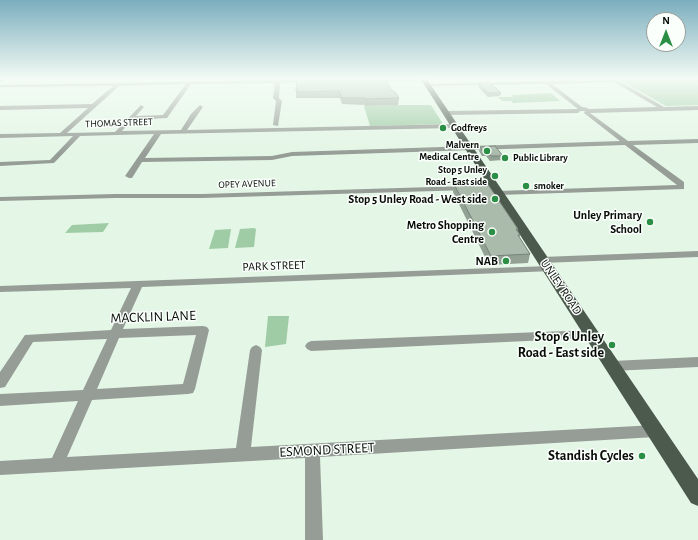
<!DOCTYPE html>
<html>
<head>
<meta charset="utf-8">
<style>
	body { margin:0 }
	#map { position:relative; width:698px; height:540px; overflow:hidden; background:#e4f6e6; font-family:"Alegreya Sans",sans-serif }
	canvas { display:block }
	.north { position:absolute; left:646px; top:12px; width:40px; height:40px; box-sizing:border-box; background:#fbfffc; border:1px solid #9a9e9a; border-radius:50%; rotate:0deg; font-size:11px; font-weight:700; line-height:16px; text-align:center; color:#080d08 }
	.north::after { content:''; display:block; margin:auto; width:14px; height:18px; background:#2a8f45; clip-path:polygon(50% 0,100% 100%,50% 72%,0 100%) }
</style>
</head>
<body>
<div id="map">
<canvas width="698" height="540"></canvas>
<div class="north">N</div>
</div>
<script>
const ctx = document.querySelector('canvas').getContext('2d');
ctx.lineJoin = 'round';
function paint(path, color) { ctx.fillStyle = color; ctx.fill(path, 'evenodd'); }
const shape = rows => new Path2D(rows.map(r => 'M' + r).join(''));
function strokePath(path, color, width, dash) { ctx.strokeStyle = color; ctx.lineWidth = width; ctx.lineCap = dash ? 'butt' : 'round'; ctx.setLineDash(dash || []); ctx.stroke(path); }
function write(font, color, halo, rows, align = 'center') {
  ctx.font = font + ' "Alegreya Sans",sans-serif'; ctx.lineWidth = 3; ctx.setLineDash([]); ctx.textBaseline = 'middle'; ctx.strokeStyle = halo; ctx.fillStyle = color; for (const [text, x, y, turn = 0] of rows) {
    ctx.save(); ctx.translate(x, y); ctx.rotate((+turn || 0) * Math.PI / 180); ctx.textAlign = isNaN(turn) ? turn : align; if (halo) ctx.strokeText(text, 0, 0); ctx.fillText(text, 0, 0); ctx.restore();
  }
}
const green = shape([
	[616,78,698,78,698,105,666,106],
	[551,93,560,101,513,103,511,101,502,101,498,97,513,97,512,95],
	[394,105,431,105,443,124,370,126,364,106],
	[109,223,103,232,65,233,72,225],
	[254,228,256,229,254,247,235,248,240,229],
	[231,229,228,248,209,249,215,230],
	[268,316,289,316,286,344,265,347]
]);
const minor = shape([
	[426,78,424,80,374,81,372,80,374,79,426,78],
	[608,78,614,78,664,107,698,106,698,110,590,113,628,141,698,139,698,143,633,145,684,182,684,189,498,195,494,193,498,191,677,185,625,145,292,156,272,160,142,162,132,178,129,178,125,176,154,134,80,136,54,163,0,166,0,162,50,160,73,136,0,138,0,134,60,133,88,108,0,110,0,106,92,104,113,86,0,87,0,85,278,80,310,80,312,81,310,82,280,83,279,98,282,101,278,126,273,125,276,101,273,98,275,83,191,84,167,118,132,120,122,131,181,130,191,114,200,105,203,107,187,130,454,124,457,126,454,128,161,134,145,158,272,156,292,152,620,141,584,113,585,111,580,111,578,113,446,115,443,113,446,111,578,109,546,84,427,86,425,85,427,84,543,81,545,80,548,81,609,80,608,78],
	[614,82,657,107,588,109,588,108,582,107,552,84,614,82],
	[186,84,163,115,136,116,144,107,141,105,115,132,67,133,119,86,186,84],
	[466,186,469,186,469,190,202,198,115,198,0,201,0,197,115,194,202,194,466,186],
	[698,251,698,257,542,263,537,260,542,257,698,251],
	[549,266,554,269,553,271,142,287,123,329,203,326,207,327,209,330,195,389,193,393,188,394,92,400,67,457,236,448,250,350,252,347,256,345,260,347,262,350,251,447,655,425,660,426,662,431,660,436,655,437,320,457,323,540,305,540,305,458,0,475,0,461,52,458,78,401,0,406,0,394,83,390,107,339,33,342,5,387,0,388,0,372,25,335,111,330,131,288,0,292,0,286,549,266],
	[196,335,183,384,97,389,119,338,196,335],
	[592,330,596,331,598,334,596,337,592,338,311,351,307,349,305,346,307,343,311,341,592,330],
	[698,357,698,367,612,371,608,369,606,366,608,363,612,361,698,357]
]);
const major = shape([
	[0,78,6,78,0,82,0,78],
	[420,78,426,78,698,479,698,506,691,503,420,78]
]);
const wall = shape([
	[479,83,501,93,500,96,488,97,478,87],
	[391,90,399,98,398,105,365,106,365,105,342,104,340,98,296,98,296,92],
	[480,147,503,156,502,160,490,161,486,156,482,156,479,151],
	[454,184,518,229,518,231,520,235,519,237,530,254,528,263,489,265,453,192]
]);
const building = shape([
	[297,78,386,78,391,90,395,92,399,98,365,99,365,98,342,98,339,91,296,92,297,78],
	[479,83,491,83,501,93,488,93,479,83],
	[495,146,503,156,491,156,487,151,483,151,480,147,495,146],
	[487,183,518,229,516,229,520,235,518,235,530,254,491,256,454,184,487,183]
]);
const markers = [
	[443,128,4,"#2a8f45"],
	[487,151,4,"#2a8f45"],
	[505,158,4,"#2a8f45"],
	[495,176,4,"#2a8f45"],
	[526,186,4,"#2a8f45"],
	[495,199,4,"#2a8f45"],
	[650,222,4,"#2a8f45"],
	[492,232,4,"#2a8f45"],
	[506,261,4,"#2a8f45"],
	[612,345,4,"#2a8f45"],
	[642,456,4,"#2a8f45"]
];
const farStreetnames = [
	["THOMAS STREET",119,123,-2],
	["OPEY AVENUE",247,184,-2]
];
const farPoinames = [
	["Godfreys",451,128],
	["Malvern",479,145,"right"],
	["Medical Centre",479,157,"right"],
	["Public Library",513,158],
	["Stop 5 Unley",487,170,"right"],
	["Road - East side",487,182,"right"],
	["smoker",534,186]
];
const poiNames = [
	["Stop 5 Unley Road - West side",487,199],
	["Unley Primary",642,215],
	["School",642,229],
	["Metro Shopping",484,225],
	["Centre",484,239],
	["NAB",498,261]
];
const streetNames = [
	["PARK STREET",274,266,-2],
	["UNLEY ROAD",561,287,56]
];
const nearStreetnames = [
	["MACKLIN LANE",153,317,-2],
	["ESMOND STREET",327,450,-3]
];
const nearPoinames = [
	["Stop 6 Unley",604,337],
	["Road - East side",604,353],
	["Standish Cycles",634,456]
];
paint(green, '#9fcca5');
paint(minor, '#959d96');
paint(major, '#4c594d');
paint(wall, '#92a194');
paint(building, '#aabbac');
strokePath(building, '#778378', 1);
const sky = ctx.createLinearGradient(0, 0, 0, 154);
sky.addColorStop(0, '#7baebe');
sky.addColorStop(0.51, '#f3fbf4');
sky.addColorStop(1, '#f3fbf400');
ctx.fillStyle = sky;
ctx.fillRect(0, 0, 698, 154);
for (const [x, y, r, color] of markers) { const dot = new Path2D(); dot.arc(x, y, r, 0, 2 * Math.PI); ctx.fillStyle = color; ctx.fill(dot); strokePath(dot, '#fbfffc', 1.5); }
write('10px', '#080d08', '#fbfffc', farStreetnames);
write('bold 10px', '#080d08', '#fbfffc', farPoinames, 'left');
write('bold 12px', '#080d08', '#fbfffc', poiNames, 'right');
write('12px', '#080d08', '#fbfffc', streetNames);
write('14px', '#080d08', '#fbfffc', nearStreetnames);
write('bold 14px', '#080d08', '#fbfffc', nearPoinames, 'right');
</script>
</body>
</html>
